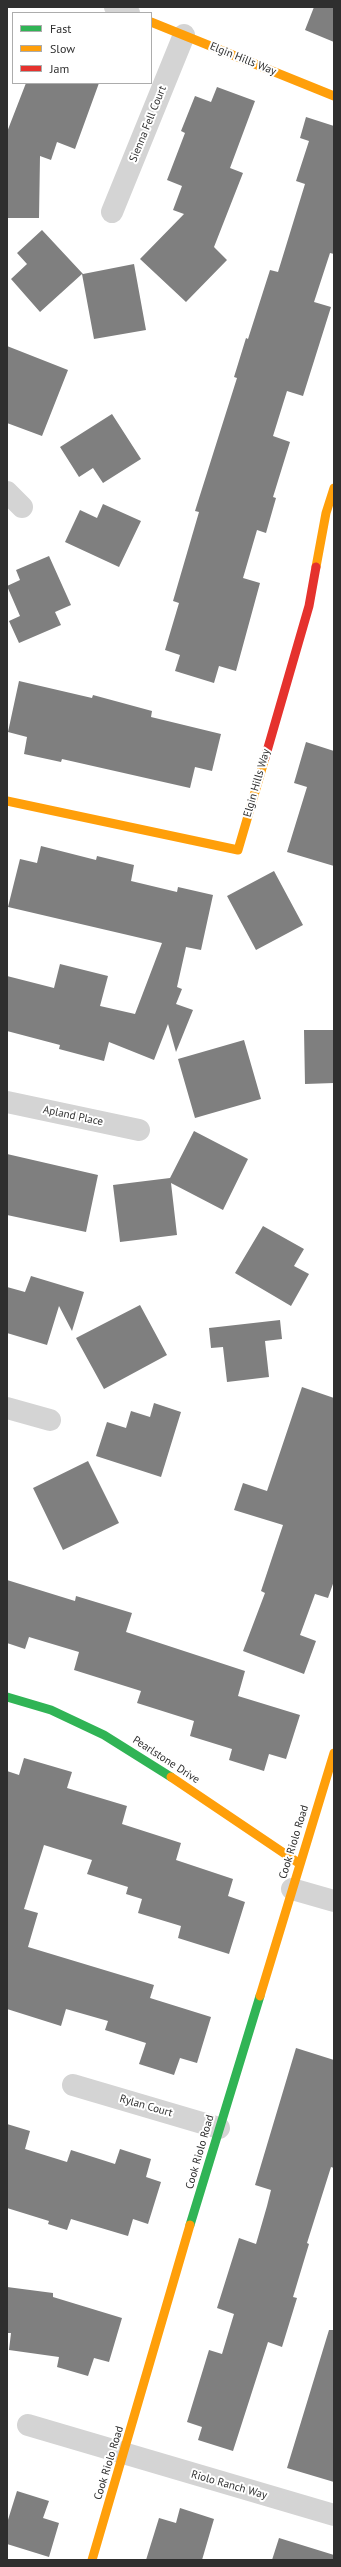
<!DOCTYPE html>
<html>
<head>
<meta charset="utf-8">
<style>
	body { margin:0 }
	#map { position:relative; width:341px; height:2567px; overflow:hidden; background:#fff; font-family:"PT Sans",sans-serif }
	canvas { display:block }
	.frame { position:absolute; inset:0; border:8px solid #2f2f2f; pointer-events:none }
	.legend { position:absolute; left:12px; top:12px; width:140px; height:72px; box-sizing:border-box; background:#fff; border:1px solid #acacac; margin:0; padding:5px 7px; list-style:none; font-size:12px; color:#2f2f2f }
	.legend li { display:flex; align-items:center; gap:8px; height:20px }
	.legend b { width:20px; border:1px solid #acacac }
</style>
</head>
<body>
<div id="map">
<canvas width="341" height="2567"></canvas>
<div class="frame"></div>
<ul class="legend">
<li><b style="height:5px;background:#30b455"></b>Fast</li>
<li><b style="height:5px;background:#ff9f0a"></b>Slow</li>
<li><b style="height:5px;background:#e5322d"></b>Jam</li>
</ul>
</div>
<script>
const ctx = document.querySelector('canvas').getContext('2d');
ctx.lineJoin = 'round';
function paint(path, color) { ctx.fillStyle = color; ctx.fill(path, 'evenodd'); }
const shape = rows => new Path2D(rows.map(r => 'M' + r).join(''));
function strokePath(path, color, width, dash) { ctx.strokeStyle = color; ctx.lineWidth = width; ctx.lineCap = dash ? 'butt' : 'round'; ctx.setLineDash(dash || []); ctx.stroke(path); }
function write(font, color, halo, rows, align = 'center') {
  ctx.font = font + ' "PT Sans",sans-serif'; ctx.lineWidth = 4; ctx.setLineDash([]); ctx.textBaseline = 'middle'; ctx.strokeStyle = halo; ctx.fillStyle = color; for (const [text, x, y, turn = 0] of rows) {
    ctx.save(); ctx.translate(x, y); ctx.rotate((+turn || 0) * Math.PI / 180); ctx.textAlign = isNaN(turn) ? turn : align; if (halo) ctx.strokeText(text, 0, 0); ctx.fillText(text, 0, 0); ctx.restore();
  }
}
const building = shape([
	[314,7,334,7,334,42,305,30],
	[26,83,99,83,75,149,57,142,51,160,40,156,39,218,7,218,7,132],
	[217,87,255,101,230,168,243,173,214,247,227,260,186,302,140,259,184,214,173,210,182,186,167,180,185,133,181,131,195,96,211,102],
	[306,117,334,126,334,254,330,253,314,302,331,307,303,396,287,391,273,436,290,442,273,497,276,498,266,533,257,530,243,578,260,583,236,671,219,666,214,683,175,671,180,655,165,650,179,603,173,601,199,512,195,511,237,378,234,377,246,338,248,339,270,270,278,272,305,184,296,181,309,141,300,138],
	[42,230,83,274,134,264,146,330,94,339,82,274,40,312,11,279,27,264,17,253],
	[7,346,68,370,42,436,7,423],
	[112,414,141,459,103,483,93,468,79,477,60,447],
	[103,504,141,521,119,567,65,542,80,510,97,518],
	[49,556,71,605,55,612,61,625,19,643,9,621,20,616,7,586,20,580,16,570],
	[19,681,92,698,93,695,152,711,151,717,221,734,212,771,195,767,190,788,62,759,61,762,24,754,27,737,8,732],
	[306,742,334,751,334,866,287,852,307,787,294,783],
	[41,846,96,860,97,856,134,865,131,881,177,892,178,887,213,895,201,950,186,947,177,987,182,989,176,1004,193,1010,176,1052,168,1024,154,1060,109,1042,104,1061,59,1049,60,1045,7,1031,7,976,54,988,60,964,108,976,100,1006,135,1014,162,943,8,907,20,859,37,863],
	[274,871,303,925,256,950,227,896],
	[304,1030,334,1030,334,1083,305,1084],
	[244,1040,261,1099,195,1118,178,1059],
	[194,1131,248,1159,223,1210,171,1183,177,1235,120,1242,113,1185,170,1178],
	[7,1154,98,1175,86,1232,7,1215],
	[263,1226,304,1249,294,1266,309,1274,291,1306,235,1273],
	[31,1276,84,1292,72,1331,59,1306,47,1345,7,1333,7,1287,25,1292],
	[140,1305,167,1355,104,1389,76,1338],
	[280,1320,282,1339,265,1341,269,1377,227,1382,223,1347,211,1348,209,1328],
	[302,1387,334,1398,334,1581,328,1598,315,1594,300,1635,316,1641,304,1674,243,1651,265,1593,261,1591,283,1525,234,1510,243,1483,267,1491],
	[154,1403,181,1412,161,1477,96,1456,107,1422,126,1428,131,1411,150,1417],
	[88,1461,119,1523,63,1550,33,1488],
	[7,1580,75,1601,76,1596,132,1613,126,1632,245,1671,238,1696,300,1715,286,1759,269,1754,264,1771,229,1760,232,1749,190,1736,194,1721,137,1703,141,1691,74,1670,79,1652,29,1637,25,1649,7,1643],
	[24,1758,72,1772,67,1788,127,1806,122,1824,181,1843,176,1860,233,1879,228,1896,245,1902,229,1954,178,1938,181,1926,138,1913,142,1899,126,1894,128,1887,87,1874,92,1860,44,1845,24,1909,38,1913,28,1947,154,1985,150,1998,211,2017,197,2063,180,2058,174,2075,139,2064,146,2043,105,2030,108,2021,66,2009,61,2026,7,2009,7,1771,19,1775],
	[296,2048,334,2060,334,2168,331,2167,307,2243,309,2244,293,2297,297,2298,282,2347,268,2342,233,2451,198,2440,202,2427,187,2422,209,2350,222,2354,234,2314,217,2308,239,2238,256,2244,267,2206,271,2190,255,2185],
	[7,2124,30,2131,25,2149,67,2162,71,2150,115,2164,120,2149,151,2159,146,2177,161,2182,148,2224,133,2219,128,2236,71,2219,67,2230,48,2224,49,2221,7,2208],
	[7,2287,53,2293,53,2297,122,2318,109,2362,94,2358,88,2376,57,2367,59,2357,9,2350,11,2333,7,2333],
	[329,2330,334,2330,334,2482,287,2468],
	[17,2491,49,2501,43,2518,59,2523,49,2557,7,2544,7,2523],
	[180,2508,214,2519,202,2560,146,2560,159,2518,176,2523],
	[279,2538,334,2555,334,2560,272,2560]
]);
const street = shape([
	[115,7,129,13],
	[112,212,184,35],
	[7,492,22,507],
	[7,1102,139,1130],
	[7,1408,50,1420],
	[292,1889,334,1901],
	[73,2085,219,2128],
	[28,2425,334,2515]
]);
const fast = shape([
	[7,1697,51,1710,104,1735,171,1777],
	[190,2225,260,1996]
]);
const slow = shape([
	[151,22,334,96],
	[316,567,326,513,334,488],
	[7,801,238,850,265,758],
	[171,1777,300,1864],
	[260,1996,334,1753],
	[92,2560,190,2225]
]);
const jam = shape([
	[265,758,309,606,316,567]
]);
const streetNames = [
	["Elgin Hills Way",243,59,22],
	["Sienna Fell Court",148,124,-68],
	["Elgin Hills Way",257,783,-74],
	["Apland Place",73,1116,12],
	["Pearlstone Drive",166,1760,33],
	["Cook Riolo Road",294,1842,-73],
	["Rylan Court",146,2106,16],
	["Cook Riolo Road",200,2152,-74],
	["Cook Riolo Road",109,2463,-73],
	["Riolo Ranch Way",229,2485,16]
];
paint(building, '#7f7f7f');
strokePath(street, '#d4d4d4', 22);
strokePath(fast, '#30b455', 9);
strokePath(slow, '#ff9f0a', 9);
strokePath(jam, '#e5322d', 9);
write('11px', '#2f2f2f', '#fff', streetNames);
</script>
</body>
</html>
